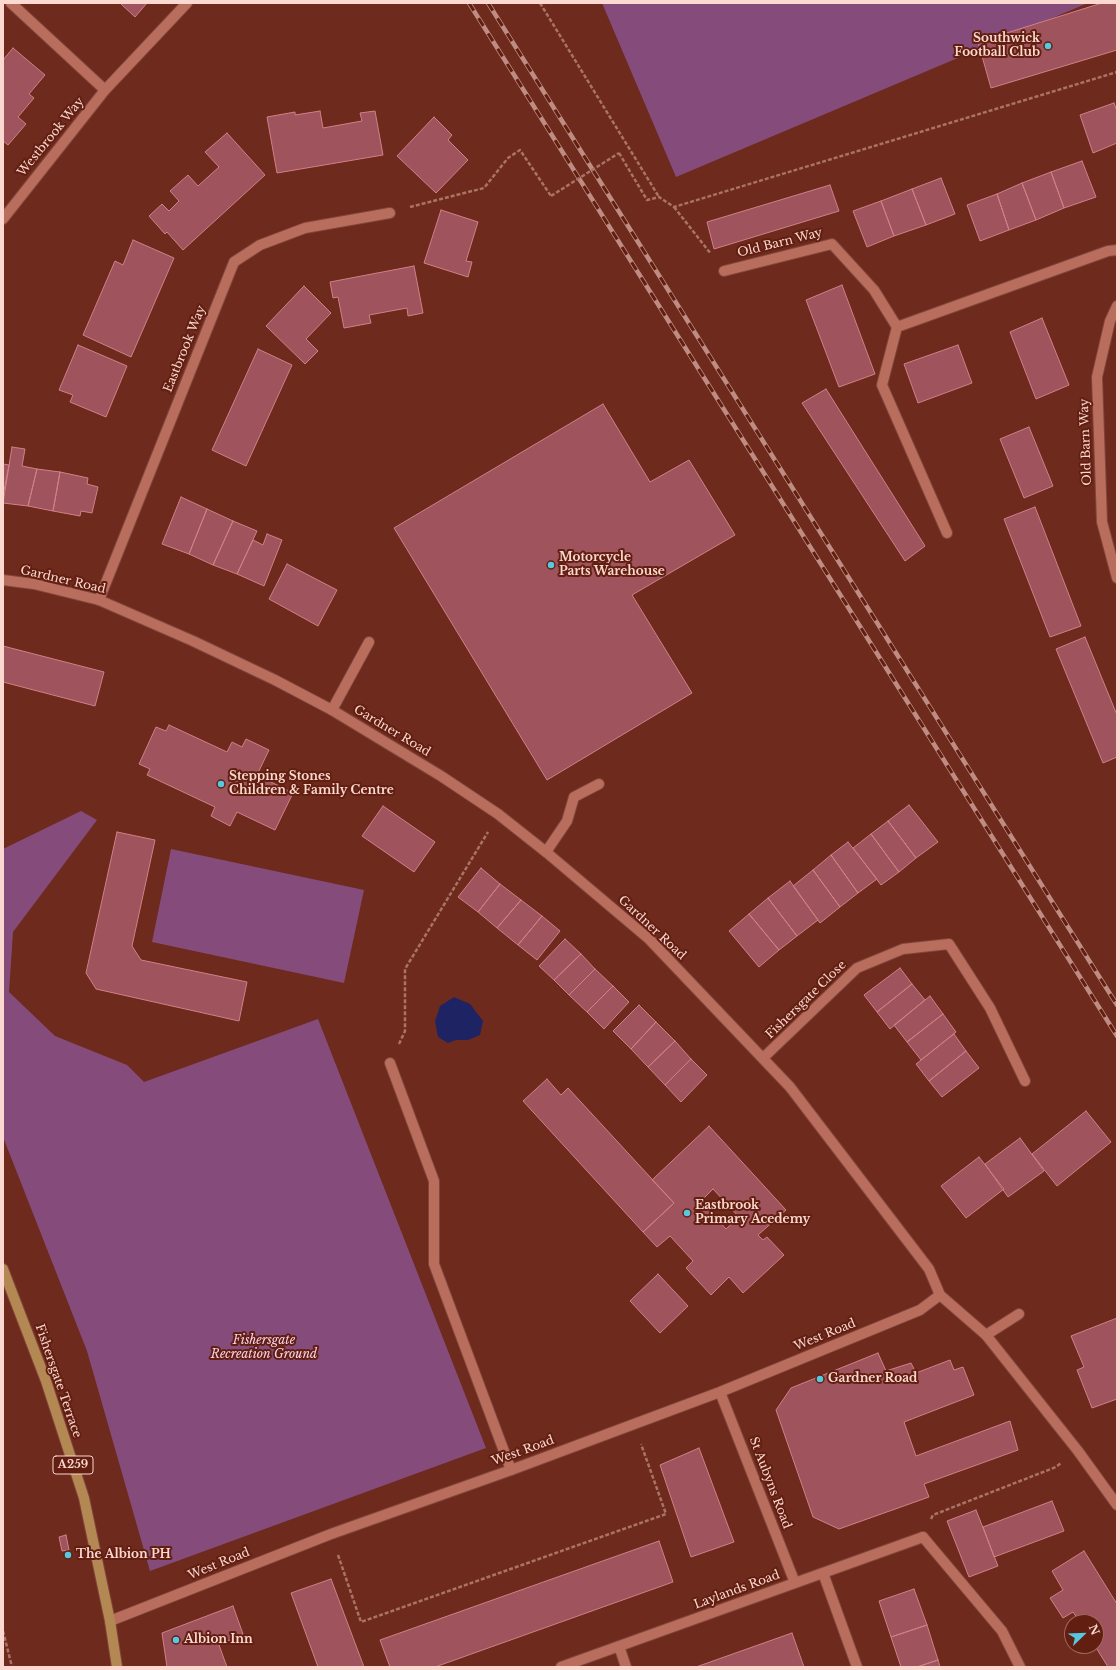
<!DOCTYPE html>
<html>
<head>
<meta charset="utf-8">
<style>
	body { margin:0 }
	#map { position:relative; width:1120px; height:1670px; overflow:hidden; background:#6e2a1c; font-family:"Libre Baskerville",serif }
	canvas { display:block }
	.frame { position:absolute; inset:0; border:4px solid #fbd8d0; pointer-events:none }
	.north { position:absolute; left:1064px; top:1614px; width:40px; height:40px; box-sizing:border-box; background:#621f11; border:1px solid #9f695d; border-radius:50%; rotate:67deg; font-size:11px; font-weight:700; line-height:16px; text-align:center; color:#fbd8d0 }
	.north::after { content:''; display:block; margin:auto; width:14px; height:18px; background:#56c9e1; clip-path:polygon(50% 0,100% 100%,50% 72%,0 100%) }
</style>
</head>
<body>
<div id="map">
<canvas width="1120" height="1670"></canvas>
<div class="frame"></div>
<div class="north">N</div>
</div>
<script>
const ctx = document.querySelector('canvas').getContext('2d');
ctx.lineJoin = 'round';
function paint(path, color) { ctx.fillStyle = color; ctx.fill(path, 'evenodd'); }
const shape = rows => new Path2D(rows.map(r => 'M' + r).join(''));
function strokePath(path, color, width, dash) { ctx.strokeStyle = color; ctx.lineWidth = width; ctx.lineCap = dash ? 'butt' : 'round'; ctx.setLineDash(dash || []); ctx.stroke(path); }
function write(font, color, halo, rows, align = 'center') {
  ctx.font = font + ' "Libre Baskerville",serif'; ctx.lineWidth = 4; ctx.setLineDash([]); ctx.textBaseline = 'middle'; ctx.strokeStyle = halo; ctx.fillStyle = color; for (const [text, x, y, turn = 0] of rows) {
    ctx.save(); ctx.translate(x, y); ctx.rotate((+turn || 0) * Math.PI / 180); ctx.textAlign = isNaN(turn) ? turn : align; if (halo) ctx.strokeText(text, 0, 0); ctx.fillText(text, 0, 0); ctx.restore();
  }
}
const green = shape([
	[602,3,1088,3,676,177],
	[81,811,97,820,13,932,9,992,55,1036,127,1065,144,1082,318,1019,486,1448,150,1571,87,1351,3,1137,3,849],
	[171,849,364,890,344,983,152,942]
]);
const water = shape([
	[454,997,470,1004,483,1021,480,1035,468,1040,456,1040,448,1043,438,1037,435,1021,440,1006]
]);
const building = shape([
	[120,3,147,3,135,17,120,3],
	[1102,3,1117,3,1117,50,991,88,978,42,1102,3],
	[13,48,45,75,29,94,34,98,18,117,26,124,8,145,3,141,3,60,13,48],
	[1114,103,1117,111,1117,143,1093,153,1080,115,1114,103],
	[320,111,323,128,362,121,360,113,375,111,383,155,277,173,267,117,295,112,295,115,320,111],
	[434,117,452,135,448,140,468,160,436,193,397,156,434,117],
	[227,133,265,175,183,250,167,232,165,234,149,216,162,204,169,211,179,201,170,191,188,175,198,186,219,167,205,152,227,133],
	[1082,161,1096,197,1064,208,1051,172,1082,161],
	[1051,172,1064,208,1036,220,1022,183,1051,172],
	[941,178,955,214,926,225,912,189,941,178],
	[1022,183,1036,220,1009,230,997,194,1022,183],
	[830,185,839,211,714,249,707,222,830,185],
	[912,189,926,225,894,236,881,201,912,189],
	[997,194,1009,230,980,241,967,205,997,194],
	[881,201,894,236,867,247,853,211,881,201],
	[441,210,478,222,466,261,472,262,468,277,424,263,441,210],
	[133,240,174,258,131,357,83,335,115,261,123,265,133,240],
	[414,266,423,313,408,316,407,308,369,315,371,323,344,328,338,297,333,298,330,282,414,266],
	[842,285,875,374,839,387,806,300,842,285],
	[304,286,331,313,306,339,318,351,305,364,266,326,304,286],
	[1042,318,1069,385,1036,399,1010,332,1042,318],
	[78,345,127,366,106,417,70,402,73,395,59,390,78,345],
	[958,345,972,383,918,403,904,364,958,345],
	[258,349,292,365,246,466,212,450,258,349],
	[826,389,925,546,905,561,802,403,826,389],
	[603,404,650,482,689,460,735,535,632,595,692,693,547,780,394,528,603,404],
	[1029,427,1053,486,1024,498,1000,439,1029,427],
	[12,447,25,449,22,466,37,469,28,506,3,503,12,447],
	[3,464,9,465,3,496,3,464],
	[37,469,60,472,53,511,28,506,37,469],
	[60,472,88,478,87,484,98,487,92,513,81,511,80,516,53,511,60,472],
	[181,497,207,509,189,554,162,544,181,497],
	[1035,507,1081,626,1050,637,1004,519,1035,507],
	[207,509,233,521,213,565,189,554,207,509],
	[233,521,257,531,237,574,213,565,233,521],
	[267,534,282,540,264,586,237,574,253,540,263,545,267,534],
	[287,564,337,590,318,626,269,599,287,564],
	[1085,637,1117,715,1117,757,1103,763,1056,649,1085,637],
	[3,646,104,672,95,706,3,682,3,646],
	[169,725,227,752,232,742,242,747,246,739,269,750,257,775,293,793,275,830,237,812,230,826,211,816,215,807,147,775,150,769,139,764,156,727,166,731,169,725],
	[909,805,938,842,916,858,888,821,909,805],
	[383,806,435,842,414,872,362,836,383,806],
	[888,821,916,858,899,872,871,834,888,821],
	[117,832,155,840,132,946,141,960,247,982,239,1021,96,989,86,973,117,832],
	[871,834,899,872,881,885,853,848,871,834],
	[848,842,877,879,858,893,831,855,848,842],
	[831,855,858,893,840,907,813,870,831,855],
	[481,868,500,884,478,912,458,897,481,868],
	[813,870,840,907,820,923,793,886,813,870],
	[790,881,818,920,797,936,768,898,790,881],
	[500,884,521,900,497,928,478,912,500,884],
	[768,898,797,936,779,950,749,914,768,898],
	[521,900,542,916,518,945,497,928,521,900],
	[749,914,779,950,759,967,729,931,749,914],
	[542,916,560,931,537,960,518,945,542,916],
	[565,939,581,954,554,980,539,966,565,939],
	[581,954,595,969,569,995,554,980,581,954],
	[900,968,912,984,877,1012,864,995,900,968],
	[595,969,613,986,587,1012,569,995,595,969],
	[912,984,925,1000,890,1029,877,1012,912,984],
	[613,986,629,1002,604,1029,587,1012,613,986],
	[930,996,943,1014,907,1042,894,1025,930,996],
	[639,1005,656,1022,631,1049,613,1031,639,1005],
	[943,1014,956,1032,921,1060,907,1042,943,1014],
	[656,1022,675,1041,648,1067,631,1049,656,1022],
	[954,1034,966,1051,929,1081,916,1064,954,1034],
	[675,1041,691,1059,665,1085,648,1067,675,1041],
	[966,1051,979,1068,942,1097,929,1081,966,1051],
	[691,1059,707,1075,681,1102,665,1085,691,1059],
	[547,1079,561,1095,568,1088,674,1203,643,1232,523,1101,547,1079],
	[1086,1111,1111,1142,1057,1186,1032,1154,1086,1111],
	[709,1126,786,1210,758,1235,763,1240,767,1237,784,1255,743,1293,729,1277,711,1295,686,1268,693,1261,670,1236,657,1247,643,1232,674,1203,652,1180,709,1126],
	[713,1189,739,1217,726,1229,701,1201,713,1189],
	[1020,1138,1044,1171,1008,1197,985,1164,1020,1138],
	[979,1157,1004,1189,966,1218,941,1186,979,1157],
	[658,1274,688,1306,660,1333,630,1301,658,1274],
	[1117,1318,1117,1399,1092,1408,1077,1370,1084,1367,1071,1336,1117,1318],
	[878,1353,886,1371,911,1363,916,1373,950,1360,954,1370,963,1367,974,1395,904,1422,916,1456,1010,1421,1018,1450,924,1484,929,1497,839,1529,813,1517,776,1410,791,1388,878,1353],
	[699,1448,734,1542,691,1557,660,1465,699,1448],
	[1052,1501,1064,1531,994,1557,983,1527,1052,1501],
	[976,1510,998,1566,969,1577,947,1521,976,1510],
	[66,1535,69,1550,62,1551,59,1537,66,1535],
	[659,1541,673,1582,435,1667,390,1667,380,1640,659,1541],
	[1084,1551,1117,1604,1117,1667,1108,1667,1095,1646,1096,1622,1080,1622,1073,1612,1063,1618,1050,1598,1063,1590,1052,1571,1084,1551],
	[331,1579,364,1667,318,1667,291,1593,331,1579],
	[914,1589,927,1625,891,1637,879,1601,914,1589],
	[233,1606,243,1634,219,1645,227,1667,167,1667,162,1633,233,1606],
	[927,1625,938,1660,917,1667,901,1667,891,1637,927,1625],
	[792,1633,804,1667,696,1667,792,1633],
	[938,1660,940,1667,917,1667,938,1660]
]);
const path = shape([
	[540,3,659,197],
	[619,153,647,200,659,197,674,207,1117,72],
	[410,207,484,188,508,158,520,150,551,196],
	[674,207,711,254],
	[399,1044,405,1031,405,969,488,832],
	[931,1519,933,1515,1056,1467,1061,1463],
	[338,1555,361,1622,666,1514,641,1444],
	[3,1631,12,1667]
]);
const lane = shape([
	[332,710,369,642],
	[546,852,567,821,574,797,599,784],
	[390,1063,434,1181,434,1264,511,1470],
	[986,1335,1019,1314],
	[923,1537,1002,1631,1020,1667]
]);
const street = shape([
	[11,3,105,90],
	[3,219,105,90,187,3],
	[724,271,832,244,874,290,897,327,882,385,947,533],
	[1117,306,1110,321,1097,377,1102,522,1117,578],
	[897,327,1108,251,1117,250],
	[99,600,234,262,260,245,305,228,390,213],
	[763,1058,857,968,903,949,949,944,990,1008,1025,1081],
	[720,1392,795,1583],
	[823,1573,857,1667],
	[110,1621,331,1534,511,1470,720,1392,920,1310,940,1295],
	[619,1646,626,1667],
	[561,1667,923,1537]
]);
const secondary = shape([
	[3,580,34,584,99,600,193,641,275,680,332,710,441,776,498,814,546,852,649,939,790,1087,929,1269,940,1295,986,1335,1078,1451,1117,1505]
]);
const primary = shape([
	[3,1269,46,1381,84,1498,110,1621,117,1667]
]);
const rail = shape([
	[469,3,1117,1036],
	[488,3,1117,1005]
]);
const pathBridge = shape([
	[551,196,619,153]
]);
const markers = [
	[1048,46,4,"#56c9e1"],
	[551,565,4,"#56c9e1"],
	[221,784,4,"#56c9e1"],
	[687,1213,4,"#56c9e1"],
	[820,1379,4,"#56c9e1"],
	[68,1555,4,"#56c9e1"],
	[176,1640,4,"#56c9e1"]
];
const shields = [
	[73,1465,40]
];
const shieldNames = [
	["A259",73,1465]
];
const poiNames = [
	["Southwick",1040,39,"right"],
	["Football Club",1040,53,"right"],
	["Motorcycle",559,558],
	["Parts Warehouse",559,572],
	["Stepping Stones",229,777],
	["Children & Family Centre",229,791],
	["Eastbrook",695,1206],
	["Primary Acedemy",695,1220],
	["Gardner Road",828,1379],
	["The Albion PH",76,1555],
	["Albion Inn",184,1640]
];
const streetNames = [
	["Westbrook Way",51,137,-51],
	["Old Barn Way",780,243,-14],
	["Eastbrook Way",185,349,-68],
	["Old Barn Way",1086,442,-92],
	["Gardner Road",63,580,13],
	["Gardner Road",392,731,31],
	["Gardner Road",652,928,43],
	["Fishersgate Close",806,1000,-44],
	["West Road",825,1335,-22],
	["Fishersgate Terrace",58,1381,71],
	["West Road",523,1451,-20],
	["St Aubyns Road",770,1483,69],
	["West Road",219,1564,-22],
	["Laylands Road",737,1590,-20]
];
const parkNames = [
	["Fishersgate",264,1341],
	["Recreation Ground",264,1355]
];
paint(green, '#854c7b');
paint(water, '#1e2463');
paint(building, '#9f535c');
strokePath(building, '#d18088', 1);
strokePath(lane, '#80463b', 12);
strokePath(street, '#80463b', 12);
strokePath(secondary, '#80463b', 12);
strokePath(primary, '#80463b', 12);
strokePath(path, '#a97367', 2.5, [4, 2]);
strokePath(lane, '#b96e5d', 10);
strokePath(street, '#b96e5d', 10);
strokePath(secondary, '#b96e5d', 10);
strokePath(primary, '#b48853', 10);
strokePath(rail, '#be8c82', 4.5);
strokePath(rail, '#621f11', 3, [9]);
strokePath(pathBridge, '#a97367', 2.5, [4, 2]);
for (const [x, y, r, color] of markers) { const dot = new Path2D(); dot.arc(x, y, r, 0, 2 * Math.PI); ctx.fillStyle = color; ctx.fill(dot); strokePath(dot, '#621f11', 1.5); }
for (const [x, y, w] of shields) { const box = new Path2D(); box.roundRect(x - w / 2, y - 9, w, 18, 3); ctx.fillStyle = '#621f11'; ctx.fill(box); strokePath(box, '#fbd8d0', 1); }
write('bold 11px', '#fbd8d0', null, shieldNames);
write('bold 12px', '#fbd8d0', '#621f11', poiNames, 'left');
write('12px', '#fbd8d0', '#621f11', streetNames);
write('italic 12px', '#f9d4f1', '#621f11', parkNames);
</script>
</body>
</html>
